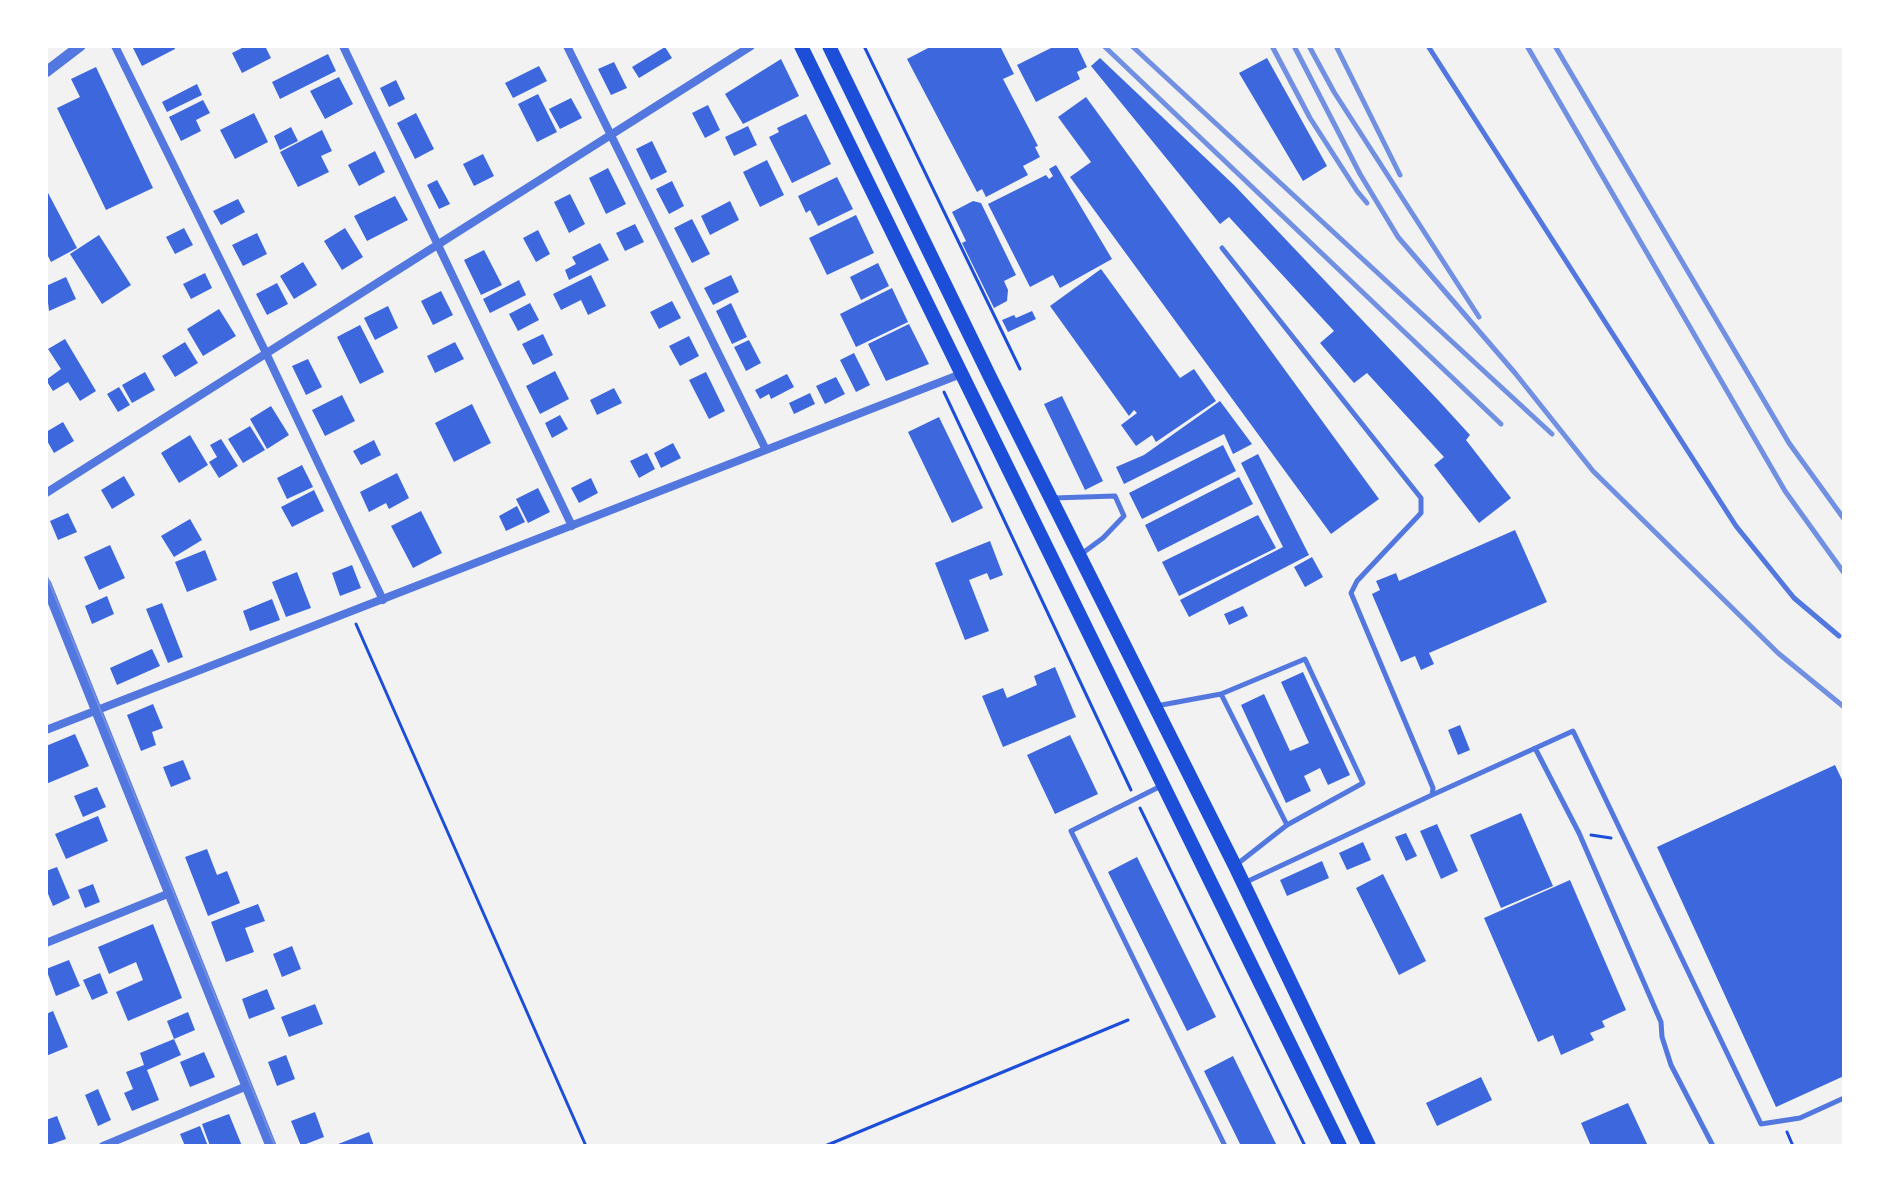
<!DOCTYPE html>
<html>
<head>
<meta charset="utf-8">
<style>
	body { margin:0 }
	#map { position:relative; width:1890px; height:1192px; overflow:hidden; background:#f2f2f2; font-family:Commissioner,sans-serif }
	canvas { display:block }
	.frame { position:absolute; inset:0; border:48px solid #fff; pointer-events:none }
</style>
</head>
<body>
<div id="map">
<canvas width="1890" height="1192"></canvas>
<div class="frame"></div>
</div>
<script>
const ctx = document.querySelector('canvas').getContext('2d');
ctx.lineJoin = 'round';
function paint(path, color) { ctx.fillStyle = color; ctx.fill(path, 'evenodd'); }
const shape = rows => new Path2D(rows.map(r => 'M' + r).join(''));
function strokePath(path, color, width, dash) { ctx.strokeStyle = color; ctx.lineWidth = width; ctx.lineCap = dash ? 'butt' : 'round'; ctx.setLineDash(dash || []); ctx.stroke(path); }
const building = shape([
	[132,46,174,46,175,49,142,66],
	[246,46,265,46,271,58,242,73,232,53],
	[932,46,1000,46,1014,74,1003,79,1038,146,1035,147,1040,157,1023,166,1028,175,986,197,982,189,977,192,907,59],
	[1055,46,1077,46,1087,67,1077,72,1080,79,1036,102,1017,65],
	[665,47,672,58,639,78,632,67],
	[328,54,336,71,280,99,272,82],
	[1100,58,1235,186,1438,400,1470,435,1466,440,1511,498,1479,523,1434,465,1444,457,1367,373,1354,383,1320,343,1334,331,1229,217,1220,224,1091,66],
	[1267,58,1327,166,1303,181,1239,73],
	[781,59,799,96,743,124,725,94],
	[614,62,627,88,611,95,598,69],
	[539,66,547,81,513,98,505,83],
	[96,67,153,188,106,210,57,108,80,97,71,79],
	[339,77,353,104,325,119,310,91],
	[396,80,405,99,389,107,380,88],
	[197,84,202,95,167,112,162,102],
	[538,94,557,132,537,142,518,104],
	[1086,97,1379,499,1331,534,1070,177,1091,162,1058,117],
	[571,98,582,118,560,129,549,109],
	[203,100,210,113,196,120,201,131,181,141,169,117],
	[708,105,720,130,705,138,692,113],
	[254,113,268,142,235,159,220,130],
	[416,113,434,149,415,159,397,123],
	[806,114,831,164,792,183,769,137,779,132,777,128],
	[748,126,757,145,734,156,725,137],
	[291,127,298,141,280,150,274,136],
	[322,130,332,151,321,156,329,172,298,187,280,152],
	[652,141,667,172,651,180,636,149],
	[375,151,385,172,359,186,348,165],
	[483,154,494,176,474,186,463,164],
	[767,160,784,195,760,207,743,172],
	[1056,165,1112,259,1060,288,1053,275,1030,287,988,204,1046,175,1049,179,1053,176,1049,169],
	[608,168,626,204,606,214,589,178],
	[837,177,853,209,818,226,810,210,806,213,798,196],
	[437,180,450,204,439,209,427,185],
	[672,181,684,206,669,214,656,189],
	[46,189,77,248,51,262,46,252],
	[570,194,585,224,569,233,554,202],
	[395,196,408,220,367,241,354,216],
	[238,199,245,212,221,225,213,211],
	[730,201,739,220,710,235,701,216],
	[973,201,981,203,1016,275,1004,281,1008,290,1007,301,994,308,962,243,966,241,952,212],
	[856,215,874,253,827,275,809,238],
	[692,219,710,254,692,263,674,228],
	[635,224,644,242,625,251,616,233],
	[184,228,193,245,175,254,166,237],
	[345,228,363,257,342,270,324,241],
	[538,230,550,254,536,262,523,238],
	[257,233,267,254,243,266,232,245],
	[99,235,131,285,102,304,70,254],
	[600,243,609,260,569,280,565,270,576,264,572,257],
	[484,250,502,285,481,295,464,260],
	[303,262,317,285,294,299,280,276],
	[878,263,889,286,861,300,850,277],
	[1101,269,1180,378,1194,369,1216,401,1156,442,1152,435,1136,446,1121,425,1137,413,1134,410,1129,416,1050,306],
	[205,273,212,288,191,299,183,284],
	[591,275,606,306,588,315,581,300,561,310,553,294],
	[731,275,739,292,713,305,704,288],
	[66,277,76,299,49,311,46,286],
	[519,280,526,295,490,313,483,299],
	[277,283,288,304,267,315,256,294],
	[892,288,908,322,856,347,840,314],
	[441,291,453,315,433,325,421,301],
	[672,301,681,318,659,329,650,312],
	[530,303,539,320,518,331,509,314],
	[731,303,747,337,732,344,716,311],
	[388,306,398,328,375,340,364,318],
	[219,309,236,336,203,356,187,329],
	[1032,311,1036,319,1008,332,1002,320,1014,315,1016,318],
	[909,324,929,364,886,381,868,344],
	[360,325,384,372,360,384,337,337],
	[543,334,553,355,533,365,522,344],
	[689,336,699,356,680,366,669,346],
	[65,339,96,391,80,401,68,382,53,391,46,380,61,369,48,349],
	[749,340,761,363,746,371,734,347],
	[185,342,198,363,175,377,162,356],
	[455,342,464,359,435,373,427,356],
	[854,353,870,385,856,392,840,360],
	[308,359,322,387,306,395,292,366],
	[555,371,569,399,540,414,526,386],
	[145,372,155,390,132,403,122,385],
	[706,372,725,411,709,419,689,380],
	[787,374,794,387,771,399,769,394,760,399,755,390],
	[836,377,845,394,825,404,816,386],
	[119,387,130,405,118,412,107,394],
	[614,388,622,403,597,415,590,400],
	[810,393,815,404,794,414,789,403],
	[342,395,355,421,325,436,312,410],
	[1062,396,1103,481,1085,490,1044,404],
	[1220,401,1252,444,1233,454,1224,434,1124,484,1116,467,1144,455],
	[472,404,491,443,454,462,435,423],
	[271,406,289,435,267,449,250,419],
	[560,415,568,429,552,438,545,423],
	[939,417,983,508,952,523,908,432],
	[63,422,74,441,54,453,46,439,46,432],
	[250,426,265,450,243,463,228,439],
	[190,435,208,465,179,483,161,453],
	[221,439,238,466,219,478,209,462,217,457,210,445],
	[374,440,381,455,361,465,353,451],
	[673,443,681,458,661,468,654,453],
	[1223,445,1236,471,1142,519,1129,493],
	[647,453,655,469,639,478,630,461],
	[1258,454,1309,555,1189,617,1180,600,1283,547,1241,463],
	[302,465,313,487,287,499,277,478],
	[397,473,409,498,389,509,386,503,369,512,360,492],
	[124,476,135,495,112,509,101,490],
	[1239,477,1253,504,1158,552,1145,525],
	[591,478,598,493,579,503,571,488],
	[538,488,550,512,528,523,516,499],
	[314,490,324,511,292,527,281,507],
	[517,506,525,522,506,531,499,516],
	[421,511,442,553,413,568,391,526],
	[68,513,77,532,58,540,50,521],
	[1258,515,1276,548,1179,596,1162,562],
	[190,519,202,540,174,557,161,536],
	[1515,530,1547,602,1429,653,1434,664,1421,670,1415,656,1401,662,1372,594,1380,590,1376,581,1396,573,1399,581],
	[990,541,1003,575,990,580,987,573,969,580,989,631,965,640,935,563],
	[110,545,125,578,99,590,84,557],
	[205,550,217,580,187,592,175,562],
	[1312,557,1323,577,1305,587,1294,567],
	[352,565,361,588,340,596,332,573],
	[297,572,311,608,286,617,272,582],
	[107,596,114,614,92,624,85,606],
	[272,599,280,620,250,631,243,611],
	[162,603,183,657,168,663,146,609],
	[1243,606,1248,616,1229,625,1224,614],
	[152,649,160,666,117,685,110,668],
	[1055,667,1076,717,1003,747,982,696,1003,688,1007,698,1037,685,1034,676],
	[1303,672,1350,775,1328,785,1320,768,1304,776,1311,791,1286,803,1241,705,1264,694,1290,751,1309,743,1281,682],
	[153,704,163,728,152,732,156,745,141,751,127,715],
	[1460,725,1470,750,1458,755,1448,730],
	[75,734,89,766,46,784,46,746],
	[1070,735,1098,794,1055,814,1027,755],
	[183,760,191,779,171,787,163,767],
	[1835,765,1844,784,1844,1076,1776,1107,1657,847],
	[97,787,106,807,83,817,74,796],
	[1521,813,1553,886,1501,908,1470,835],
	[98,816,108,841,66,859,55,834],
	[1437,824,1458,871,1441,879,1420,831],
	[1406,833,1417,856,1406,861,1395,837],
	[1363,842,1371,860,1347,870,1339,853],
	[207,849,217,875,227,871,240,903,208,916,185,857],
	[1137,857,1216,1017,1187,1031,1108,872],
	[1322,861,1329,878,1287,896,1280,880],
	[57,867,70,898,53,906,46,889,46,871],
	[1383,874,1426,961,1399,975,1356,888],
	[1570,880,1626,1010,1602,1021,1605,1027,1590,1033,1594,1040,1561,1055,1553,1035,1538,1042,1484,918],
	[93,884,100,902,85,908,78,890],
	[258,904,265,921,245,928,254,952,226,962,211,922],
	[153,924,182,998,128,1021,116,992,143,980,136,962,109,974,98,947],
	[292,946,301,969,282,977,273,954],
	[69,960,80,986,56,996,46,969],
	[100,973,108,993,92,1000,83,980],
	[267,989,275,1009,249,1019,242,999],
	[315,1004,323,1024,289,1037,281,1017],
	[53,1011,68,1047,46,1056,46,1014],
	[188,1012,195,1030,174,1039,167,1021],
	[174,1039,181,1055,147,1070,159,1100,132,1111,124,1093,133,1089,126,1072,144,1065,140,1053],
	[204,1052,215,1077,190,1087,180,1062],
	[286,1055,295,1079,277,1086,268,1062],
	[1233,1056,1277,1146,1241,1146,1204,1071],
	[1481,1077,1492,1100,1437,1126,1426,1103],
	[98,1089,111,1120,98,1126,85,1095],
	[1628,1103,1648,1146,1591,1146,1581,1123],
	[315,1112,324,1137,301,1146,291,1121],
	[229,1114,242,1146,210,1146,202,1124],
	[57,1116,66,1139,46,1146,46,1120],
	[200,1126,208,1146,185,1146,180,1134],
	[369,1132,374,1146,333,1146]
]);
const path = shape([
	[864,46,1020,369],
	[944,392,1131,790],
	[356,624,586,1146],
	[1140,808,1305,1146],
	[1591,835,1611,838],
	[1787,1132,1793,1146],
	[825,1146,1128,1020]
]);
const service = shape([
	[1428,46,1736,526,1794,598,1839,636],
	[1222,248,1421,498,1421,513,1357,581,1351,593,1433,788,1432,795,1244,883],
	[1054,498,1115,496,1124,516,1103,538,1080,555],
	[1221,694,1305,659,1363,783,1287,825],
	[1156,706,1221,694,1287,825,1236,865],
	[1535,748,1579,833,1661,1022,1662,1037,1671,1065,1713,1146],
	[1161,786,1071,831,1225,1146],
	[1432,795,1573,731,1761,1124,1800,1118,1844,1098]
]);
const minor = shape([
	[115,46,266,353,383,600],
	[343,46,572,526],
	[567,46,766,450],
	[46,493,751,46],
	[46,730,961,374],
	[46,943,170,893],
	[103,1146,247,1086]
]);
const tertiary = shape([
	[46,72,80,46],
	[46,584,271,1146]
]);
const primary = shape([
	[801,46,1340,1146],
	[829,46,991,379,1235,866,1369,1146]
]);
const tram = shape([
	[46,574,275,1146]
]);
const rail = shape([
	[1104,46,1501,424],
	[1132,46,1552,434],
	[1272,46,1310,118,1357,191,1367,203],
	[1294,46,1360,174,1398,237,1515,373,1593,471,1778,653,1844,707],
	[1309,46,1334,92,1479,317],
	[1336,46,1400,175],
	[1527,46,1785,491,1844,573],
	[1555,46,1789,443,1844,519]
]);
paint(building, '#3d67dc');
strokePath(path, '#1d4ed8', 3);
strokePath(service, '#5277de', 5);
strokePath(minor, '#5277de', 8);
strokePath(tertiary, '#5277de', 11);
strokePath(primary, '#1d4ed8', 14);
strokePath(tram, '#7290e2', 2);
strokePath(rail, '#7290e2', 5);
</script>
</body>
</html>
